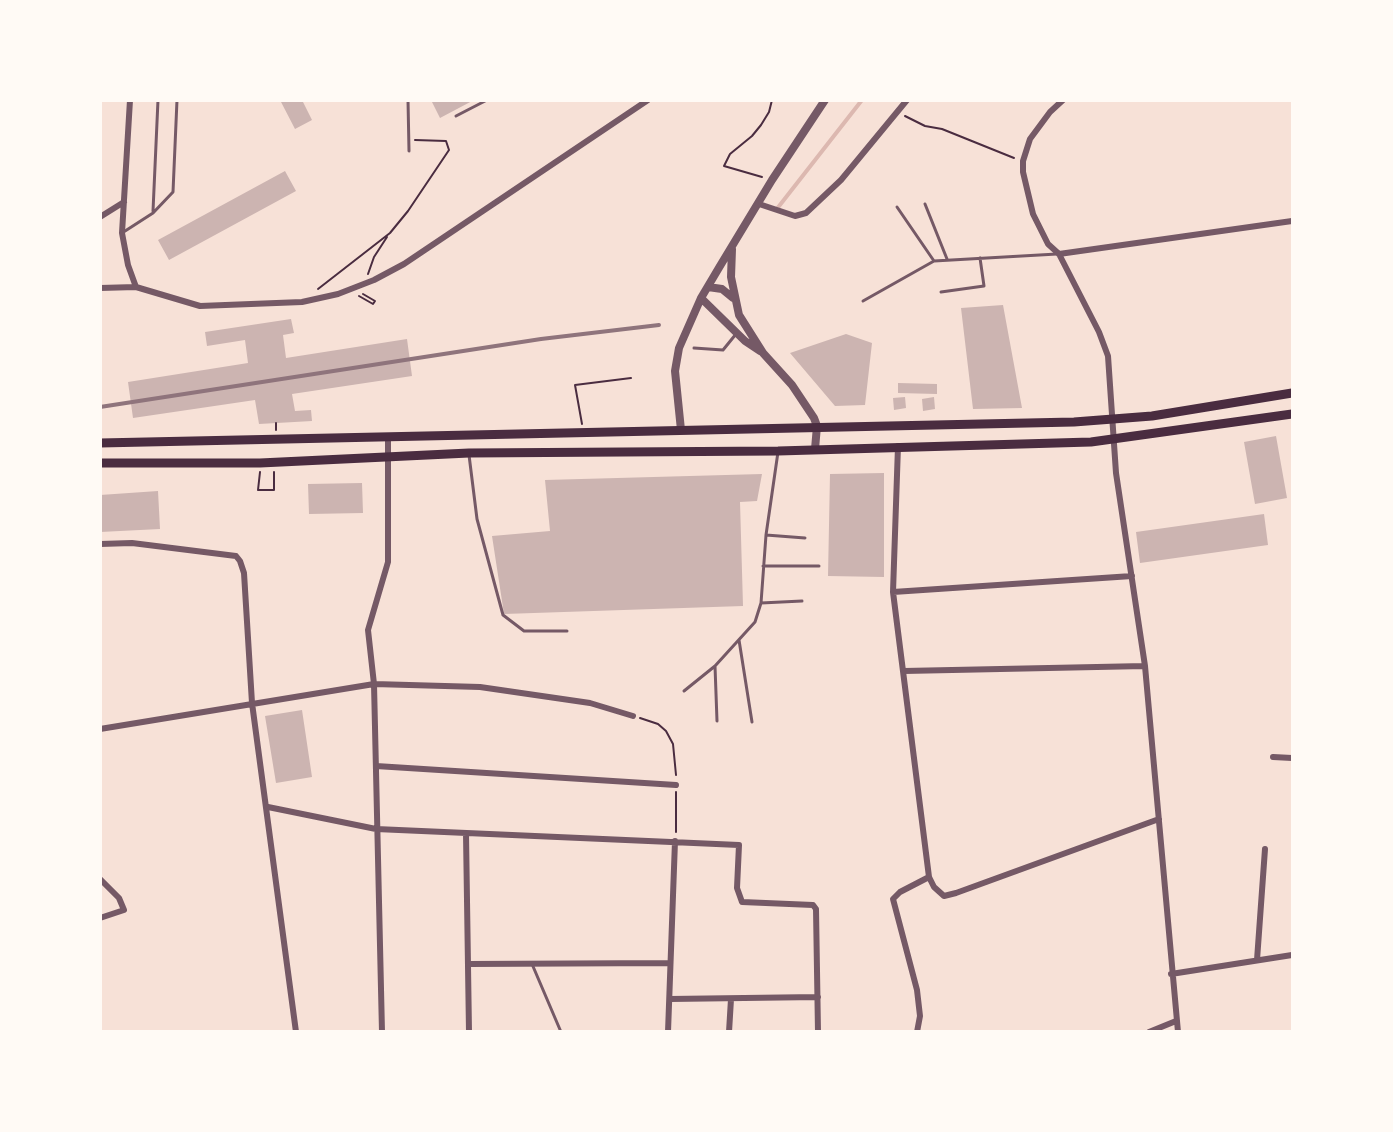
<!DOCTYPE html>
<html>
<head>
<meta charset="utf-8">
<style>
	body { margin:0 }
	#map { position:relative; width:1393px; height:1132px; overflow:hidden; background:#f7e1d7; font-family:"Roboto Condensed",sans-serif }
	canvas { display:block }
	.frame { position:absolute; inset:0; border:102px solid #fffaf5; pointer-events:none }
</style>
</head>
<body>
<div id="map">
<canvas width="1393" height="1132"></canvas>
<div class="frame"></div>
</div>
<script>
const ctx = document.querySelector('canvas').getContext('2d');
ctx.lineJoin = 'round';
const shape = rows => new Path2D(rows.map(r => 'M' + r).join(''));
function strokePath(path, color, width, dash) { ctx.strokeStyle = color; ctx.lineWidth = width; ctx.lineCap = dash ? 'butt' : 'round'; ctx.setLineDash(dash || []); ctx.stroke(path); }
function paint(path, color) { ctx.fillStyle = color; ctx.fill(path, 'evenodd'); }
const stream = shape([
	[776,210,862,100]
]);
const building = shape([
	[280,100,302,100,312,120,295,129],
	[431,100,474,100,440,118],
	[285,171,296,191,169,260,158,240],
	[1003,305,1022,408,973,409,961,308],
	[291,319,294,333,283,335,286,358,407,339,412,376,292,394,295,411,311,410,312,421,259,424,255,400,133,418,128,382,248,363,245,340,207,346,205,332],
	[846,334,872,343,865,405,835,406,790,353],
	[898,383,937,384,937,394,898,393],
	[905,397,906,408,894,410,893,398],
	[934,397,935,409,923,411,922,399],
	[1276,436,1287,498,1255,504,1244,442],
	[884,473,884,577,828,576,830,474],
	[762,474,757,501,740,502,743,606,504,614,492,536,550,531,545,480],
	[362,483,363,513,309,514,308,484],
	[158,491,160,529,100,532,100,495],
	[1264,514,1268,545,1140,563,1136,532],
	[302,710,312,777,276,783,265,716]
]);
const path = shape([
	[905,116,925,126,942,129,1014,158],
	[762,177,724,166,730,154,752,136,761,125,769,112,772,100],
	[368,274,374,257,387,237],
	[318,289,390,233,408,211,449,150,446,141,415,140],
	[359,296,373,304,375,301,363,294],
	[582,424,575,385,631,378],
	[276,430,276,423],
	[260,472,258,490,274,490,274,472],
	[640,718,658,724,666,731,673,744,676,775],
	[676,832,676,792]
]);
const service = shape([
	[408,100,409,151],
	[456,116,487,100],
	[925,204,947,259],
	[897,207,934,261],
	[153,211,158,100],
	[122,233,153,213,173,192,177,100],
	[941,292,984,286,980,258],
	[863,301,934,261,1057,254],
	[694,348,723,350,736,334],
	[469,455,477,519,503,615,524,631,567,631],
	[766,535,805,538],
	[763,566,819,566],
	[761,603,802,601],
	[739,640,752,722],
	[684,691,715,666],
	[717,721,715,666,755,622,761,603,766,535,778,452],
	[532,964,561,1032]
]);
const minor = shape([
	[130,100,122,233,128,265,136,287],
	[1063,100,1050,112,1030,139,1023,161,1023,172,1033,214,1048,244,1059,254,1099,332,1108,356,1116,473,1145,666,1178,1032],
	[759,204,795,216,806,213,841,180,907,100],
	[100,217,124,202],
	[1059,254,1292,221],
	[100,288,136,287,200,306,302,302,338,294,374,280,404,264,648,100],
	[898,446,893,592,929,877,934,887,944,896,956,893,1159,819],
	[100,544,132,543,236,556,240,561,244,573,252,703,296,1032],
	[893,592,1132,576],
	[904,671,1145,666],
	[100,729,374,684,480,687,590,703,633,716],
	[1273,757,1292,758],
	[376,766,676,785],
	[268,807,376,829,739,845,737,888,742,902,813,905,816,909,818,1032],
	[466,834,469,1032],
	[100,879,119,898,124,910,100,918],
	[1257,960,1265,849],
	[469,964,670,963],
	[1171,974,1292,955],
	[670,999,818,997],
	[382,1032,374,684,368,630,388,562,388,437],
	[668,1032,675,841],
	[729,1032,731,999],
	[917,1032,920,1016,917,990,893,899,900,892,929,877],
	[1149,1032,1176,1021]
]);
const tertiary = shape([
	[732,249,731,277,739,315,763,353,792,385,814,418,817,426,815,449],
	[708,287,722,289,733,298],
	[701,298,745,341,760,351],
	[681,430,675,371,679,348,701,298,720,266,772,180,825,100]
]);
const primary = shape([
	[100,443,1074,422,1152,416,1292,393],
	[100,463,260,463,469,453,778,451,1091,442,1292,414]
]);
const rail = shape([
	[100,407,541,339,659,325]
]);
strokePath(stream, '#dcb8b0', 4);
paint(building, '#ccb4b1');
strokePath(path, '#4a2c40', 2);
strokePath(service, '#755966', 3);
strokePath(minor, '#755966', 6);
strokePath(tertiary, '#755966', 8);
strokePath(primary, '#4a2c40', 9);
strokePath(rail, '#8f747c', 4);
</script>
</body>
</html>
